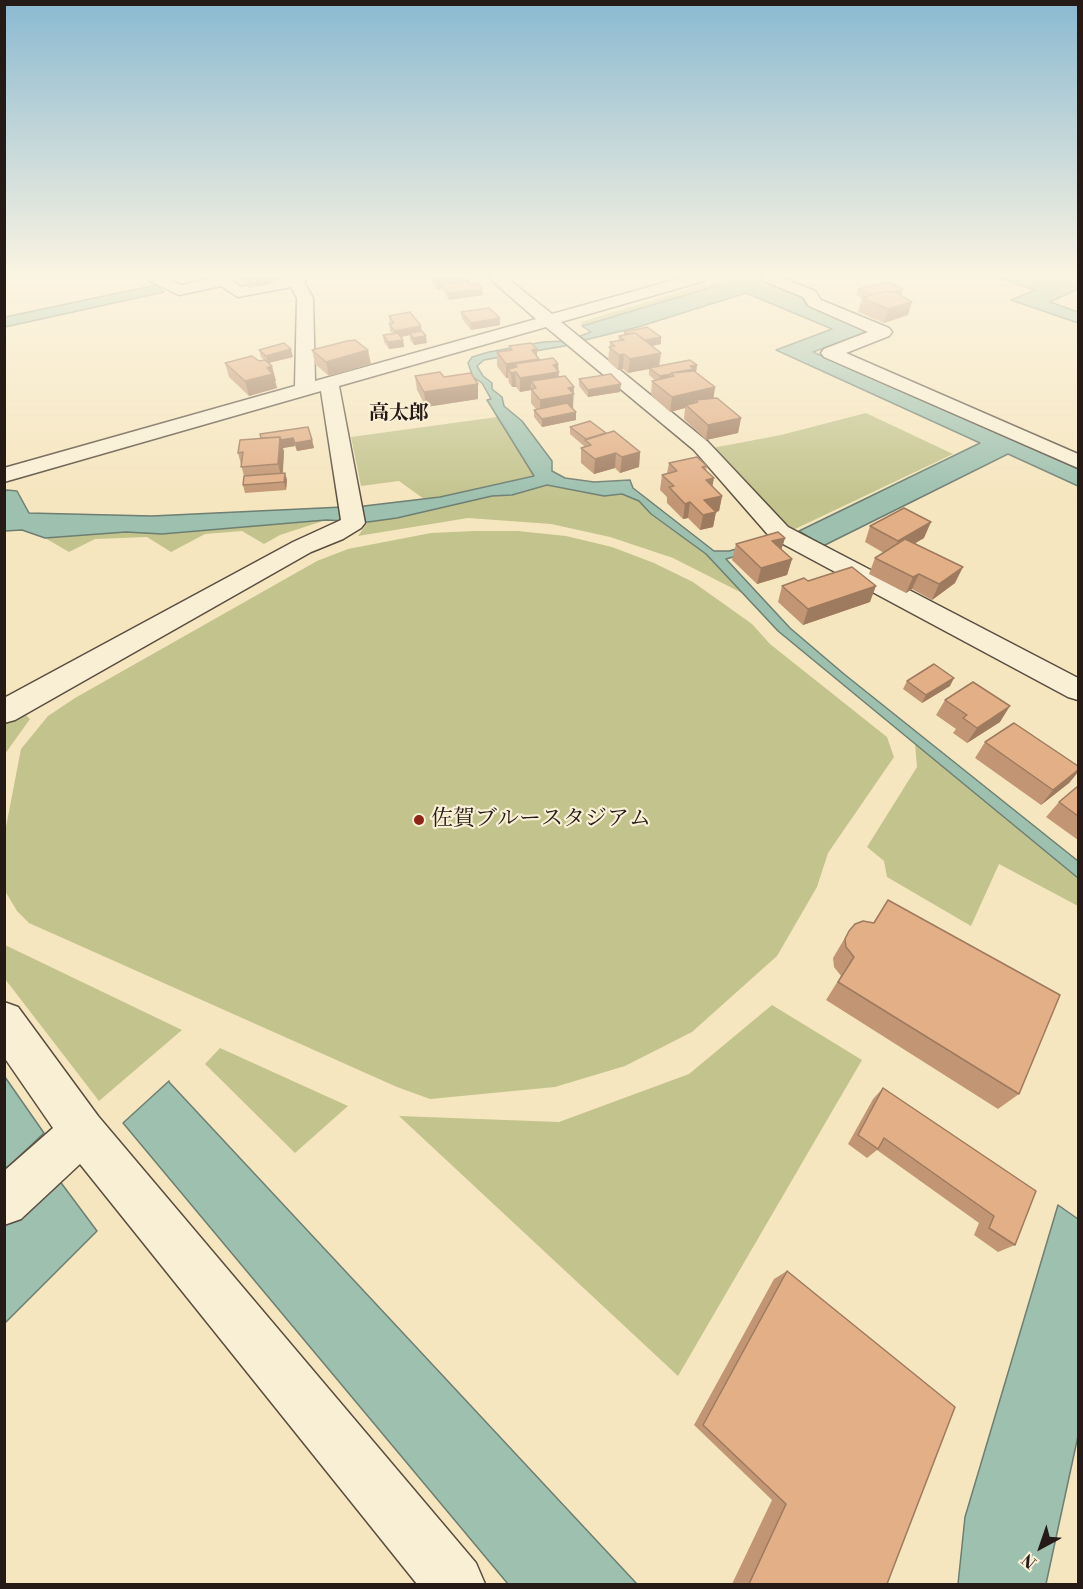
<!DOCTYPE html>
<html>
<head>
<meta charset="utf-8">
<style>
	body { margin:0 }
	#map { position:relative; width:1083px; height:1589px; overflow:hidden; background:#f6e6bf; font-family:"Libre Bodoni",serif }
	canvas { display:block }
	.frame { position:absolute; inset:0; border:6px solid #251a16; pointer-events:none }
	.north { position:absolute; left:1011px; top:1517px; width:60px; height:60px; -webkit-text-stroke:4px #f9efd5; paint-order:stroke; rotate:220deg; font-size:16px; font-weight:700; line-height:24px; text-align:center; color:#251a16 }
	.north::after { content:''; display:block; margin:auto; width:21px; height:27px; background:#251a16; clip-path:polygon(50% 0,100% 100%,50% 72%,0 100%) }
</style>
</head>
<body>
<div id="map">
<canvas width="1083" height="1589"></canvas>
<div class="frame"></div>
<div class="north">N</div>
</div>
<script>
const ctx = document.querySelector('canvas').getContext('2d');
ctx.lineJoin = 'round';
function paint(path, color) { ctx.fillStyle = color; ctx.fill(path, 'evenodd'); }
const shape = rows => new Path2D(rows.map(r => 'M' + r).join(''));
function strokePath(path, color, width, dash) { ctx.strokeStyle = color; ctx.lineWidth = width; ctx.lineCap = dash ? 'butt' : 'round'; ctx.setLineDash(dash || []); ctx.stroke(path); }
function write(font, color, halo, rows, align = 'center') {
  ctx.font = font + ' "Libre Bodoni","Noto Serif JP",serif'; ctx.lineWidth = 4.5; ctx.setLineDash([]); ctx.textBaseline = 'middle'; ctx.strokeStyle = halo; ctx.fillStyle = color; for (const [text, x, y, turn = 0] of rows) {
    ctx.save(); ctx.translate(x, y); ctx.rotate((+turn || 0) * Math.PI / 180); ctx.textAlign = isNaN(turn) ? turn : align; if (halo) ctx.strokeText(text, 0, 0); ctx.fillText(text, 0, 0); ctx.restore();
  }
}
const green = shape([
	[726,278,743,278,582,326,581,322],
	[866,413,953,454,793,530,712,448,781,435],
	[497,417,534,476,440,497,424,499,399,481,361,486,351,437],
	[547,485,604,496,622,494,639,501,651,515,706,554,742,593,673,558,610,537,551,524,468,518,358,536,368,522,397,518,492,496,512,495],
	[326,520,280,535,264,544,242,531,205,534,171,552,147,537,95,539,69,552,45,538,126,532,162,534],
	[475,531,518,531,566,536,612,547,654,563,693,582,752,624,770,644,887,737,894,757,828,853,817,887,777,956,692,1032,625,1066,555,1087,430,1099,397,1087,29,923,17,911,5,891,5,832,21,749,48,716,75,698,317,561,348,549,431,533],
	[23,712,30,719,5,754,5,722],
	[915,743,1078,878,1078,906,999,864,971,926,887,877,884,861,867,847,917,767],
	[5,945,182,1030,99,1101,5,979],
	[772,1005,862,1060,678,1376,399,1116,559,1122,689,1074],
	[220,1048,348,1106,295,1153,205,1064]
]);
const water = shape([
	[743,278,758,278,801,296,806,305,869,332,813,352,1078,469,1078,486,1008,454,823,546,799,531,980,443,776,350,832,329,746,293,638,327,585,340,580,336,591,332,582,326,743,278],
	[998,278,1078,278,1078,289,1050,302,1078,312,1078,323,1011,300,1035,290,998,278],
	[156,285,164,292,5,327,5,317,156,285],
	[565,341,570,345,484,360,477,366,483,376,492,383,492,389,502,397,504,406,522,421,552,461,552,471,565,478,594,482,630,480,633,488,714,551,729,551,774,539,779,544,726,559,790,628,844,674,1078,861,1078,878,778,631,706,554,651,514,639,501,622,494,604,496,547,485,512,495,492,496,397,518,368,522,326,520,162,534,126,532,45,538,22,530,5,531,5,491,7,490,17,491,29,513,152,516,364,506,440,497,534,476,487,400,491,399,482,383,473,377,468,363,472,357,489,352,543,342,565,341],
	[5,1077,44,1133,5,1170,4,1170,5,1077],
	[169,1081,169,1082,637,1584,508,1584,123,1123,169,1081],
	[56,1176,97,1231,5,1323,5,1224,56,1176],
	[1058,1205,1078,1219,1078,1436,1046,1584,958,1584,965,1517,1058,1205]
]);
const minor = shape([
	[147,278,167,278,181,285,215,278,230,278,241,287,287,278,307,278,304,282,313,298,315,381,536,319,489,278,507,278,552,314,681,278,707,278,704,281,561,322,708,442,788,527,1078,678,1078,700,1068,697,770,537,694,450,546,327,339,386,365,523,361,528,343,539,311,552,15,720,4,723,4,698,293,542,341,520,321,391,4,482,4,468,295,386,297,298,291,287,238,297,221,286,179,295,150,281,147,278],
	[761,278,783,278,815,291,821,300,889,328,892,332,889,336,846,353,1078,454,1078,468,824,357,821,353,824,349,868,332,809,306,803,297,764,281,761,278],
	[4,1002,18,1007,98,1116,476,1563,485,1584,417,1584,80,1164,21,1219,4,1225,4,1171,53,1128,4,1057,4,1002]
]);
const wall = shape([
	[238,278,272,278,273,283,249,288],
	[430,278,470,278,470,284,482,289,483,295,449,300,443,291,443,289,438,290],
	[858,289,903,289,901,296,908,315,884,323,858,312,862,298,856,295],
	[461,312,500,325,471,330,462,319],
	[389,316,422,331,427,343,414,345,410,340,410,335,401,337,403,340,404,347,389,349,384,342,383,335,393,334,390,331],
	[624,332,661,344,652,346,660,366,697,365,696,372,715,387,713,399,741,418,738,433,706,440,684,419,685,408,670,412,651,395,652,381,655,380,649,375,649,369,628,373,623,369,618,370,608,361,610,342,618,341,619,336,624,335],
	[509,346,537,349,537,356,539,361,558,364,559,377,573,409,576,412,576,420,542,427,534,417,534,410,536,409,531,403,531,390,520,392,516,387,512,387,509,383,508,378,506,378,497,366,497,352,509,350],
	[259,350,293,357,269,363,276,381,275,381,277,388,249,396,229,377,225,363,259,361,264,360,261,357],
	[312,350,371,364,329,376,315,364],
	[415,376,444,377,478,384,478,399,426,407,417,390],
	[579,379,620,392,588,397,579,386],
	[570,427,606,433,640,452,639,467,620,473,615,468,594,474,581,463,581,448,584,447,584,446,570,434],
	[312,440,314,448,297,451,295,446,283,448,284,452,283,473,285,473,287,480,286,490,245,493,243,485,244,476,238,453],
	[669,463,707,466,706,471,712,486,722,496,719,511,716,512,713,527,700,530,688,518,683,519,667,503,667,497,660,490,662,475,667,473],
	[870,526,924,538,915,543,955,583,932,600,912,589,906,593,869,574,875,558,884,553,865,542],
	[785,538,781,550,792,559,787,575,757,584,732,560,736,544],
	[808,581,870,602,803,625,778,602,782,586],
	[907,681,950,686,922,703,903,689],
	[945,700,1000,722,967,743,953,733,956,729,936,715],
	[985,742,1078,766,1078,772,1069,783,1041,805,975,758],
	[1078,786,1078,840,1046,817,1059,802],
	[888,900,1019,1094,998,1109,826,1000,841,976,834,967,833,958,849,931,873,923],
	[883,1088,1036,1191,1015,1245,998,1252,974,1235,979,1223,877,1150,867,1158,848,1144,873,1099],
	[787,1271,887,1584,732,1584,772,1500,694,1425,774,1279]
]);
const shadedWall = shape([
	[247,278,272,278,273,283,249,288],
	[437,278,470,278,470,286,442,284,443,289,438,290],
	[482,289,483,295,449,300,449,293],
	[903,289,901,296,871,302,873,296],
	[912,302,908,315,884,323,888,309],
	[500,318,500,325,471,330,471,323],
	[421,326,422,333,410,333,410,335,396,338,395,331],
	[426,336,427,343,414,345,413,338],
	[661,337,661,344,642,348,642,341],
	[403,340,404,347,389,349,388,342],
	[291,349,293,357,268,363,266,356],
	[537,349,537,359,539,359,539,373,517,367,515,364,516,387,512,387,511,373,508,369,508,378,506,378,506,364,532,350],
	[368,350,371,364,329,376,326,362],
	[661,353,659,367,649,368,649,369,628,373,630,359],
	[624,354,623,369,618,370,619,355],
	[558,364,559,386,536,388,531,381,531,390,520,392,520,378,553,365],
	[697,365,696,372,673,381,690,366],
	[272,366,276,381,275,381,277,388,249,396,245,381,267,368],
	[670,374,670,381,659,384,660,376],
	[478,384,478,399,426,407,424,392],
	[621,384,620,392,588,397,588,390],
	[574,387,573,409,540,415,540,400,568,388],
	[715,387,713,402,698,402,695,400,695,406,686,405,685,408,670,412,672,397],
	[576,412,576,420,542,427,542,419],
	[741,418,738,433,706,440,708,425],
	[280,437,293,438,295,446,283,448,284,452,282,479,278,464],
	[312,440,314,448,297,451,295,443],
	[640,452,639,467,620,473,622,457],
	[616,453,615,468,594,474,595,459],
	[285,473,287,480,286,490,284,482],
	[714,478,711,494,706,480],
	[722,496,719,511,716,512,713,527,700,530,703,515,704,500],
	[690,502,688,518,683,519,685,504],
	[931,522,924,538,892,557,898,541],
	[785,538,780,554,772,541],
	[792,559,787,575,757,584,761,568],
	[963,567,955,583,932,600,939,584],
	[919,574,912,589,906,593,913,577],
	[876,586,870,602,803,625,808,609],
	[954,678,950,686,922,703,926,695],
	[1010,706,1000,722,967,743,977,728],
	[1078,770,1078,772,1069,783,1041,805,1053,790]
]);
const building = shape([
	[466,281,469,284,477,283,482,289,449,293,442,284,466,281],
	[888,282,903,289,890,292,886,291,872,295,858,289,888,282],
	[886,291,897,293,912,302,888,309,862,298,886,291],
	[489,308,500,318,471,323,461,312,489,308],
	[410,312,421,326,395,331,389,324,394,323,389,316,410,312],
	[647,327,661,337,645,340,635,333,627,334,624,332,647,327],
	[422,331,426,336,413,338,410,333,422,331],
	[398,333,403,340,388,342,383,335,398,333],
	[635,333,661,353,630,359,624,354,619,355,609,347,615,346,610,342,624,340,619,336,635,333],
	[355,340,368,350,326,362,312,350,347,341,355,340],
	[284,343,291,349,266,356,259,350,284,343],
	[531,343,537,349,532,350,539,359,506,364,497,352,512,350,509,346,531,343],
	[252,356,259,361,265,360,272,366,267,368,273,374,245,381,225,363,252,356],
	[553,358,558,364,553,365,559,372,520,378,516,372,511,373,508,369,517,367,515,364,553,358],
	[690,360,697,365,690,366,694,369,671,373,672,374,660,376,649,368,690,360],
	[694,371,715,387,672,397,652,381,674,376,671,373,694,371],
	[440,372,444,377,471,373,478,384,424,392,415,376,440,372],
	[611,374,621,384,588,390,579,379,611,374],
	[565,376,574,387,568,388,574,394,540,400,531,389,536,388,531,381,565,376],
	[717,398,741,418,708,425,686,405,698,402,695,400,717,398],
	[567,403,576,412,542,419,534,410,567,403],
	[590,421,606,433,586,439,570,427,590,421],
	[308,427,312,440,295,443,293,438,281,440,280,437,261,438,260,434,308,427],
	[614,431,640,452,622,457,616,453,595,459,581,448,591,445,585,440,614,431],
	[280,437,278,464,241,467,243,452,238,453,240,440,280,437],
	[697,457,707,466,702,467,714,478,706,480,722,496,704,500,716,512,703,515,690,502,685,504,669,487,674,486,662,475,677,471,669,463,697,457],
	[285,473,284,482,243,485,244,476,285,473],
	[904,508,931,522,898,541,870,526,904,508],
	[778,532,785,538,772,541,792,559,761,568,736,544,778,532],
	[905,539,963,567,939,584,919,574,913,577,875,558,905,539],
	[852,567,876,586,808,609,782,586,804,578,808,581,852,567],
	[934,664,954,678,926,695,907,681,934,664],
	[973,682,1010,706,977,728,963,718,967,715,945,700,973,682],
	[1014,723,1078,766,1078,770,1053,790,985,742,1014,723],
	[1078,786,1078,816,1059,802,1078,786],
	[888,900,1060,995,1019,1094,838,982,854,957,846,947,845,939,849,931,855,924,863,921,874,923,888,900],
	[883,1088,1036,1191,1015,1245,989,1228,994,1216,884,1138,878,1149,858,1135,883,1088],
	[787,1271,955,1407,887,1584,749,1584,786,1504,703,1425,787,1271]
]);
const markers = [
	[419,820,6,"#8f2418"]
];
const farNeighbourhoodnames = [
	["高太郎",399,414]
];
const poiNames = [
	["佐賀ブルースタジアム",431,820]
];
paint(green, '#c3c38d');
paint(water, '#9dc0af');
strokePath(water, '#6d7e72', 1.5);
strokePath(minor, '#594d40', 3);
paint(minor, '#f9efd5');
paint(wall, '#c29674');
paint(shadedWall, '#9e7a5e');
paint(building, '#e2af87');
strokePath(building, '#9e7a5e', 1.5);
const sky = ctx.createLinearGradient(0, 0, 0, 501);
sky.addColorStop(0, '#8ab9d1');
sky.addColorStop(0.55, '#fbf4e2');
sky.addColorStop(1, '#fbf4e200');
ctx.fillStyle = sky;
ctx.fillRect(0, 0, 1083, 501);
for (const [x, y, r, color] of markers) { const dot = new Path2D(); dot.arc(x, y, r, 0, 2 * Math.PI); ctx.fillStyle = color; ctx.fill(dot); strokePath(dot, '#f9efd5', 2); }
write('bold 20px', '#251a16', '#f9efd5', farNeighbourhoodnames);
write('22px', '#251a16', '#f9efd5', poiNames, 'left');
</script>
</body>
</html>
